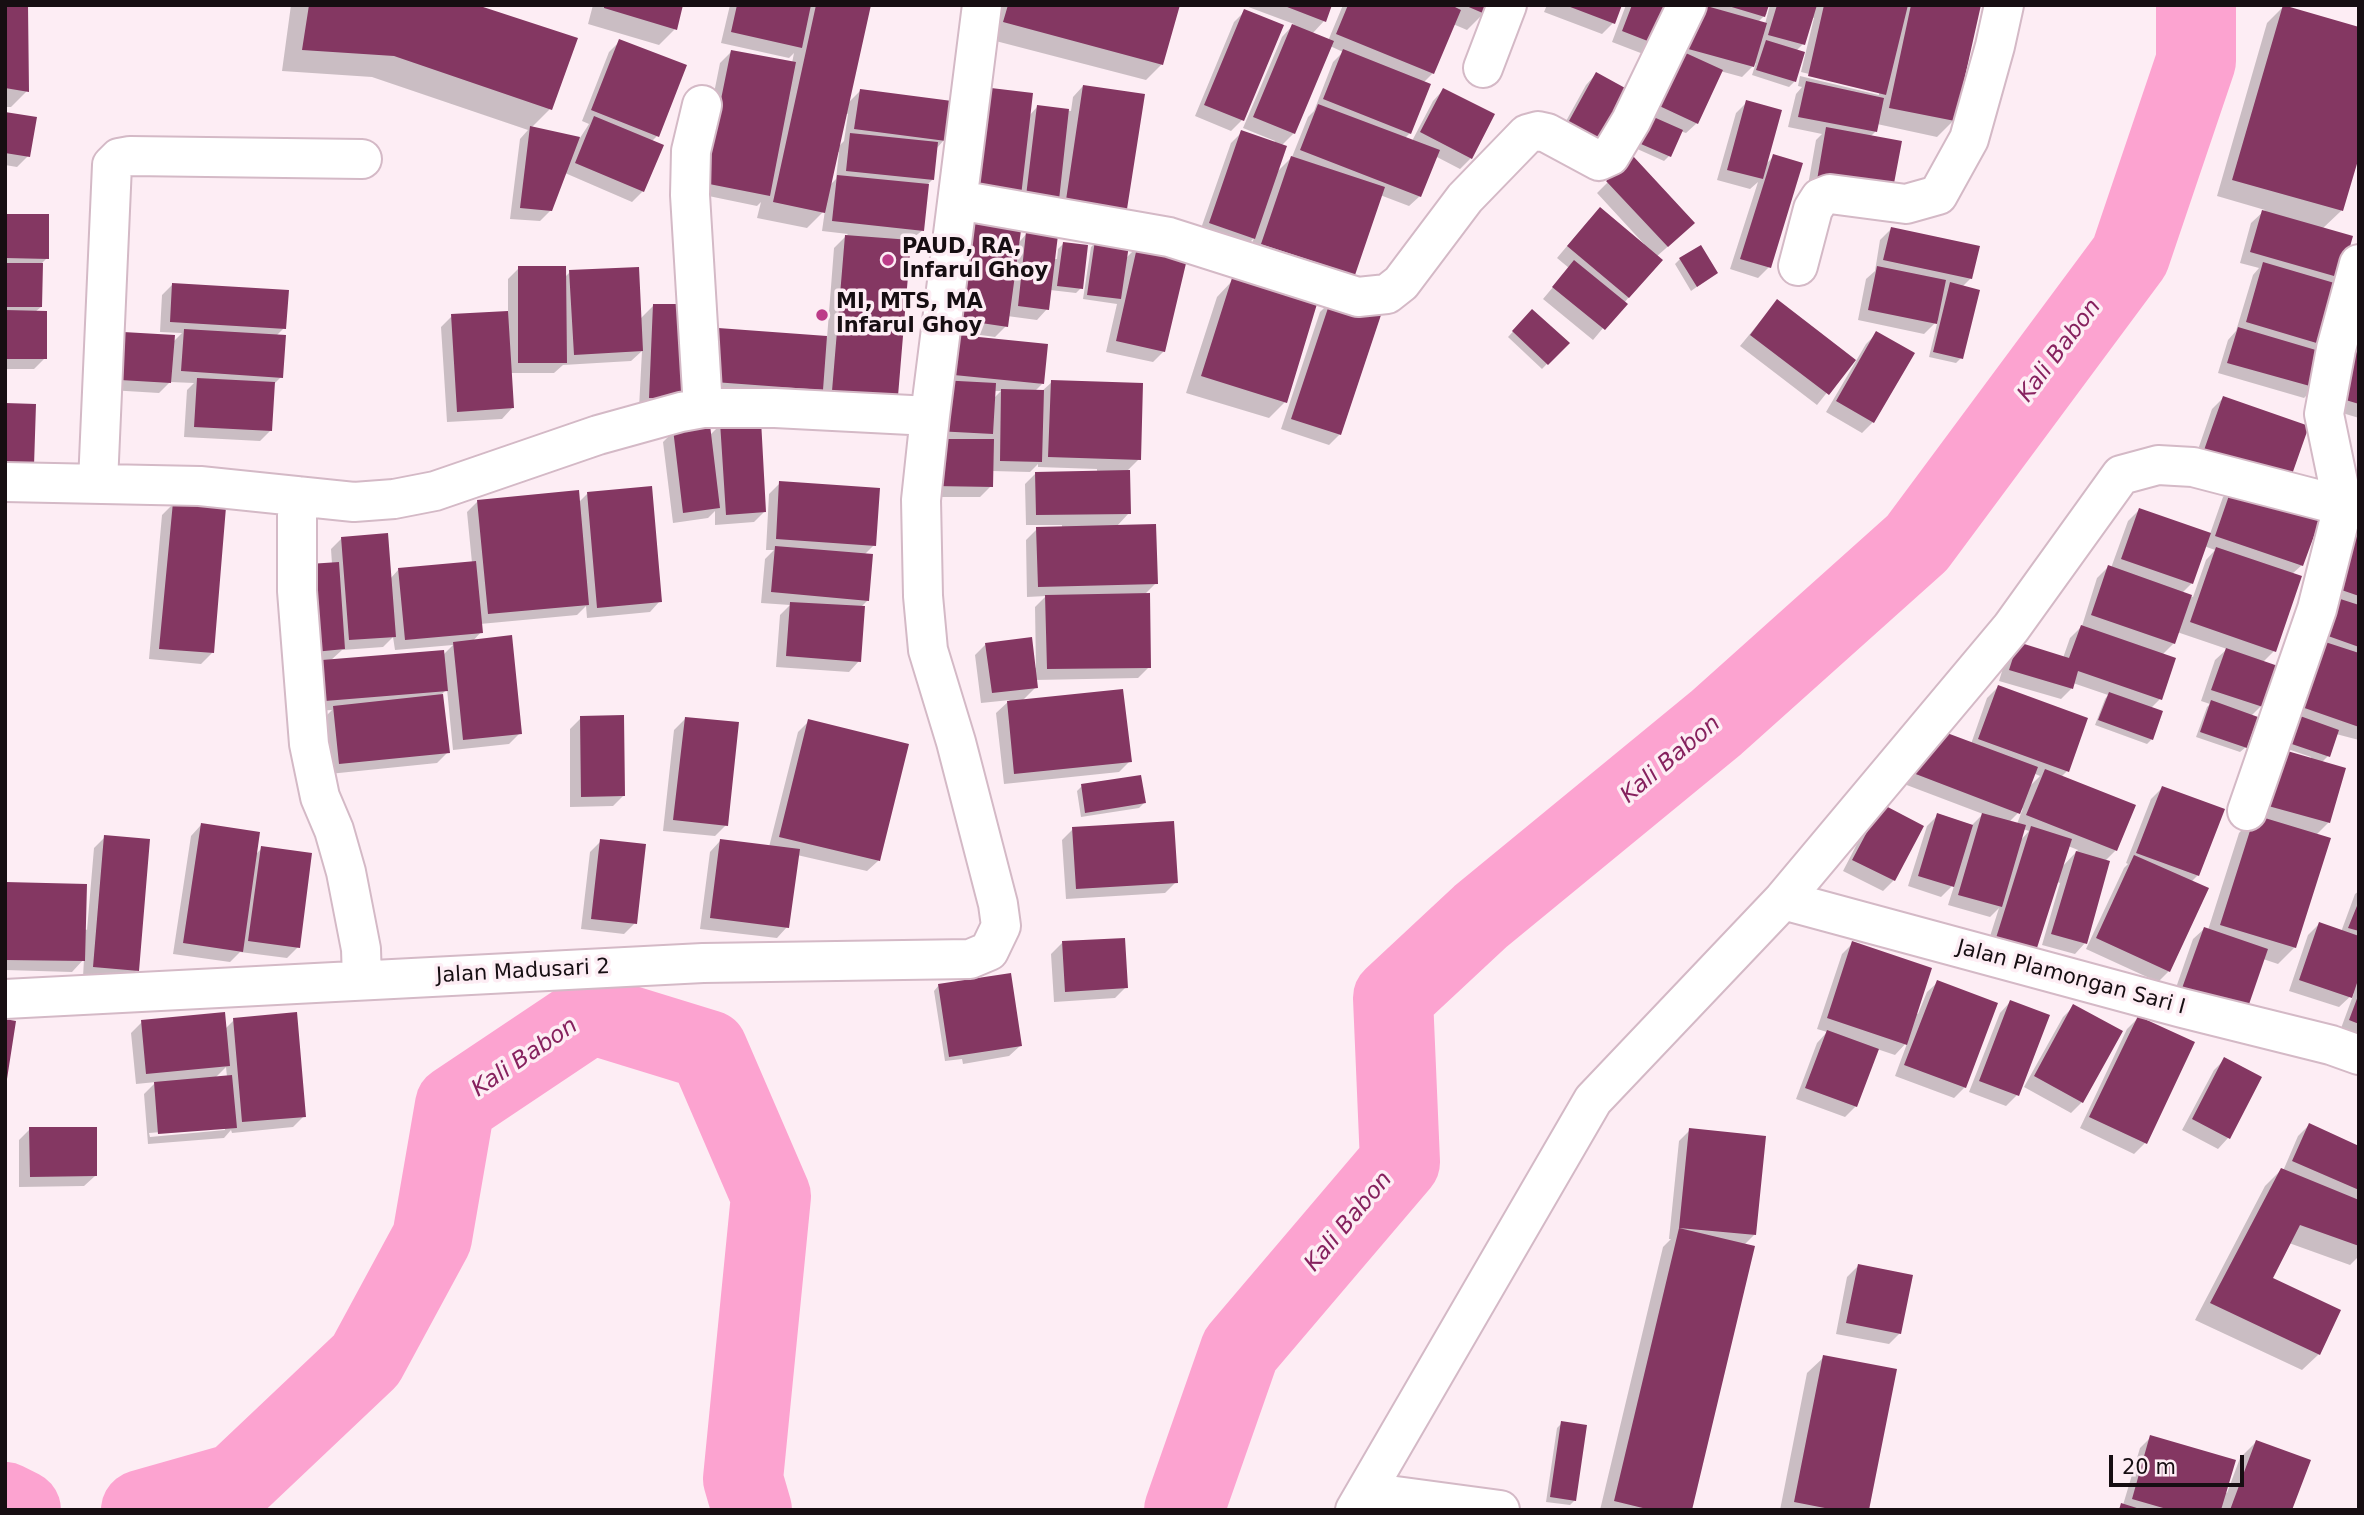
<!DOCTYPE html>
<html>
<head>
<meta charset="utf-8">
<style>
	body { margin:0 }
	#map { position:relative; width:2364px; height:1515px; overflow:hidden; background:#fdedf4; font-family:"DejaVu Sans",sans-serif }
	canvas { display:block }
	.frame { position:absolute; inset:0; border:7px solid #160e12; pointer-events:none }
	.scale { position:absolute; left:2109px; top:1455px; width:135px; height:32px; box-sizing:border-box; border:4px solid #160e12; border-top:0; padding-left:9px; font-size:21px; line-height:24px; white-space:nowrap; color:#160e12; -webkit-text-stroke:5px #fdedf4; paint-order:stroke }
</style>
</head>
<body>
<div id="map">
<canvas width="2364" height="1515"></canvas>
<div class="frame"></div>
<div class="scale">20 m</div>
</div>
<script>
const ctx = document.querySelector('canvas').getContext('2d');
ctx.lineJoin = 'round';
function paint(path, color) { ctx.fillStyle = color; ctx.fill(path, 'evenodd'); }
const shape = rows => new Path2D(rows.map(r => 'M' + r).join(''));
function strokePath(path, color, width, dash) { ctx.strokeStyle = color; ctx.lineWidth = width; ctx.lineCap = dash ? 'butt' : 'round'; ctx.setLineDash(dash || []); ctx.stroke(path); }
function write(font, color, halo, rows, align = 'center') {
  ctx.font = font + ' "DejaVu Sans",sans-serif'; ctx.lineWidth = 7; ctx.setLineDash([]); ctx.textBaseline = 'middle'; ctx.strokeStyle = halo; ctx.fillStyle = color; for (const [text, x, y, turn = 0] of rows) {
    ctx.save(); ctx.translate(x, y); ctx.rotate((+turn || 0) * Math.PI / 180); ctx.textAlign = isNaN(turn) ? turn : align; if (halo) ctx.strokeText(text, 0, 0); ctx.fillText(text, 0, 0); ctx.restore();
  }
}
const shadow = shape([
	[5,5,27,91,11,107,5,107],
	[291,5,472,5,550,109,531,128,580,138,589,124,582,121,609,52,620,41,657,136,651,142,643,191,632,202,565,173,551,210,540,221,510,219,520,139,528,130,372,77,282,71],
	[593,5,681,5,675,29,659,45,588,24],
	[730,5,869,5,847,104,860,91,944,140,936,149,933,179,927,185,923,230,909,241,896,396,822,401,823,387,810,400,704,393,708,341,719,330,827,338,834,248,848,234,822,231,825,210,807,228,757,218,761,202,757,206,694,193,720,63,731,52,792,63,794,53,789,58,721,43],
	[845,113,848,114,844,141,837,148],
	[836,152,839,152,836,179,829,186],
	[997,5,1178,5,1162,64,1146,80,988,39],
	[1243,5,1330,5,1324,21,1312,34,1328,41,1343,5,1487,5,1484,13,1467,30,1453,24,1433,73,1424,82,1410,133,1404,139,1412,141,1433,101,1443,90,1471,158,1460,169,1435,156,1420,196,1409,206,1380,195,1354,274,1338,290,1246,260,1254,238,1243,249,1199,234,1231,143,1242,132,1274,143,1275,141,1243,128,1282,37,1294,24],
	[1330,46,1343,52,1333,62,1314,111,1308,117,1292,157,1276,173,1281,146,1294,133],
	[1547,5,1620,5,1613,23,1602,34,1544,12],
	[1626,5,1678,5,1651,57,1612,42],
	[1693,5,1767,5,1765,12,1767,13,1758,22,1765,24,1770,5,1979,5,1954,120,1937,137,1877,124,1875,132,1870,137,1807,191,1816,140,1822,134,1788,127,1796,94,1802,87,1798,86,1800,76,1879,95,1879,91,1801,72,1814,18,1811,17,1803,44,1796,51,1802,53,1794,82,1789,87,1752,75,1756,63,1742,77,1720,71,1697,123,1686,133,1680,131,1669,156,1664,161,1624,143],
	[2283,7,2359,151,2341,211,2322,229,2351,238,2315,387,2304,398,2218,373,2228,340,2236,331,2253,275,2259,268,2240,263,2251,223,2265,210,2217,196,2267,23],
	[1245,11,1242,120,1231,131,1195,116,1234,22],
	[1596,74,1604,150,1555,141,1586,85],
	[1083,86,1126,209,1115,220,969,202,981,101,992,90,1029,116,1037,107,1071,111,1073,97],
	[1747,102,1765,165,1774,156,1769,267,1758,278,1730,269,1758,182,1750,189,1717,180,1736,113],
	[5,114,28,156,17,167,5,165],
	[1608,182,1682,234,1656,257,1660,260,1593,340,1543,299,1569,268,1557,258,1589,220,1643,245,1644,244,1597,193],
	[5,216,47,258,41,264,41,307,35,312,45,358,34,369,5,369],
	[1891,229,1971,278,1962,287,1961,358,1956,363,1929,357,1938,320,1924,334,1858,320,1866,279,1875,271,1880,240],
	[1027,233,1053,259,1057,259,1058,249,1063,244,1081,288,1076,293,1050,290,1047,309,1037,320,1007,316,1006,326,995,337,944,330],
	[1096,242,1126,258,1139,245,1164,351,1153,362,1106,352,1117,304,1083,299,1091,247],
	[1680,259,1716,273,1691,291,1675,264],
	[519,268,565,277,570,272,640,319,654,305,684,398,639,408,642,351,631,361,563,365,554,373,510,373,512,408,502,419,447,422,441,327,452,316,508,313,508,279],
	[1233,280,1285,402,1269,418,1186,393,1217,297],
	[173,284,284,328,276,336,281,377,273,385,271,430,260,441,184,437,187,390,194,383,170,382,159,393,93,389,172,343,182,333,160,332,162,295],
	[2359,298,2359,418,2329,409],
	[1331,301,1340,434,1329,445,1281,429,1320,312],
	[1777,301,1853,360,1817,405,1740,346],
	[1532,311,1567,343,1542,369,1508,337],
	[1877,333,1873,422,1862,433,1826,412,1866,344],
	[939,347,1042,384,1035,391,1042,391,1052,382,1139,459,1128,470,1129,513,1116,527,1156,583,1144,595,1149,667,1138,678,1035,680,1036,687,1022,701,1130,761,1119,772,1004,784,996,713,1010,700,981,703,975,655,986,644,1036,668,1035,607,1046,596,1027,597,1026,540,1037,529,1062,528,1062,525,1026,525,1025,484,1036,473,1097,472,1097,469,1038,467,1038,464,1030,472,992,471,991,486,980,497,924,497],
	[994,391,1001,391,993,399],
	[2223,398,2287,482,2193,464,2212,409],
	[721,424,765,511,754,522,715,525,715,511,708,518,673,523,663,442,674,431,710,435],
	[780,483,874,545,864,555,868,600,860,608,859,661,849,672,776,667,780,615,790,605,761,603,765,559,774,550,766,550,769,494],
	[2234,486,2302,565,2292,574,2274,651,2263,662,2261,706,2251,716,2246,747,2240,752,2196,737,2207,707,2210,704,2201,701,2215,660,2227,649,2177,632,2174,643,2162,655,2160,699,2150,709,2152,739,2147,744,2095,725,2105,699,2108,695,2073,683,2071,689,2061,699,1999,681,2007,655,2018,644,2063,658,2070,638,2082,626,2097,578,2108,567,2111,568,2128,521,2139,510,2210,534,2223,497],
	[2204,546,2215,550,2206,560,2193,597,2182,593,2192,583],
	[587,494,660,601,650,612,587,618,586,606,577,615,480,624,481,632,472,642,520,733,509,744,453,750,447,689,441,695,448,752,437,763,329,774,323,719,332,710,315,711,311,673,324,660,304,662,332,564,331,549,342,538,390,579,399,569,472,563,467,512,478,501,578,503],
	[393,637,395,650,453,645,443,655,330,661,342,650,383,647],
	[173,504,212,653,201,664,149,659,162,515],
	[2359,521,2359,740,2336,734,2328,756,2321,763,2329,822,2316,835,2295,947,2278,964,2263,959,2171,1002,2193,939,2204,929,2208,930,2239,833,2310,760,2311,757,2276,745],
	[1998,687,2067,771,2061,777,2116,850,2105,861,2085,943,2075,954,2042,945,2060,883,2057,882,1986,949,1999,908,1990,917,1948,905,1955,883,1941,897,1908,886,1927,826,1938,815,1971,826,1983,814,1904,784,1920,740,1971,744,1987,698],
	[2033,773,2040,776,2028,788],
	[2023,808,2017,824,2009,822],
	[2023,829,2029,831,2020,841],
	[2068,846,2078,850,2061,868],
	[581,718,624,795,613,806,570,807,570,729],
	[685,719,726,825,715,836,663,831,674,730],
	[809,721,907,745,878,861,867,871,797,855,787,927,777,938,700,929,710,852,720,841,769,847,798,732],
	[1082,786,1144,803,1139,808,1081,817,1077,791],
	[2162,788,2198,875,2191,882,2169,971,2158,982,2086,949,2124,868,2128,864,2126,863,2151,799],
	[1871,817,1894,880,1883,891,1843,871],
	[201,825,255,855,262,848,298,947,287,958,240,952,230,962,173,954,191,836],
	[1073,829,1176,882,1165,893,1066,899,1062,840],
	[105,837,137,970,126,981,83,977,84,959,72,972,5,970,5,884,87,930,94,848],
	[601,841,635,923,624,934,581,929,590,852],
	[2359,891,2359,1038,2340,1031,2354,993,2339,1007,2289,991,2308,935,2319,924,2341,932,2355,894],
	[1062,943,1126,987,1115,998,1054,1002,1051,954],
	[1853,943,1915,1013,1918,1014,1927,992,1938,982,1965,1087,1954,1098,1895,1076,1908,1041,1895,1055,1877,1049,1856,1106,1845,1117,1796,1099,1817,1043,1827,1032,1817,1029,1842,954],
	[939,985,1020,1046,1009,1056,963,1064,962,1059,945,1061,934,991],
	[2010,1002,2017,1095,2006,1106,1969,1092,2000,1013],
	[2074,1006,2082,1102,2071,1113,2024,1087,2063,1017],
	[2138,1018,2145,1143,2134,1154,2080,1128,2127,1029],
	[234,1020,304,1116,293,1127,232,1133,231,1130,224,1138,148,1144,144,1094,156,1082,136,1084,131,1033,142,1022,225,1029],
	[226,1067,227,1077,215,1078],
	[225,1127,225,1130,150,1137,149,1133],
	[2225,1059,2228,1138,2218,1149,2182,1130,2214,1070],
	[2309,1125,2359,1148,2359,1256,2350,1265,2289,1243,2271,1278,2319,1354,2302,1370,2195,1320,2265,1186,2281,1170,2283,1171,2298,1136],
	[30,1129,95,1176,84,1186,19,1187,19,1140],
	[1690,1130,1754,1235,1744,1245,1690,1510,1600,1510,1663,1247,1671,1239,1669,1239,1679,1141],
	[1858,1266,1900,1333,1889,1344,1836,1334,1847,1277],
	[1824,1357,1867,1510,1780,1510,1807,1373],
	[1562,1423,1575,1500,1570,1505,1546,1502,1557,1428],
	[2151,1437,2227,1493,2240,1458,2256,1442,2290,1510,2117,1510,2123,1505,2140,1448]
]);
const river = shape([
	[5,1502,21,1510],
	[141,1510,236,1483,366,1360,432,1238,455,1105,591,1014,708,1050,771,1196,743,1479,752,1510],
	[1184,1510,1240,1350,1400,1162,1393,998,1481,916,1716,723,1917,543,2130,256,2196,61,2196,5]
]);
const building = shape([
	[5,5,28,5,29,92,5,88],
	[309,5,477,5,578,38,552,110,394,56,302,50],
	[604,5,683,5,677,30,604,8],
	[737,5,811,5,802,48,731,32],
	[816,5,871,5,825,213,773,202],
	[1008,5,1180,5,1163,65,1003,22],
	[1282,5,1332,5,1326,22],
	[1348,5,1451,5,1461,10,1434,74,1336,34],
	[1464,5,1489,5,1485,14],
	[1565,5,1622,5,1615,24],
	[1632,5,1679,5,1663,47,1622,31],
	[1703,5,1767,23,1754,67,1681,47],
	[1725,5,1769,5,1765,17],
	[1777,5,1817,5,1805,45,1768,35],
	[1824,5,1908,5,1886,95,1808,76],
	[1911,5,1981,5,1955,121,1889,108],
	[2283,5,2359,27,2359,157,2343,211,2232,180],
	[1244,9,1284,25,1244,121,1204,105],
	[1292,24,1334,41,1295,134,1253,117],
	[619,39,687,65,659,137,591,110],
	[1766,40,1805,52,1796,82,1756,70],
	[1343,49,1431,84,1411,134,1323,99],
	[1677,49,1723,70,1698,124,1653,103],
	[731,50,796,62,770,196,704,183],
	[1596,72,1636,94,1605,152,1564,130],
	[1806,81,1884,98,1877,132,1798,117],
	[1083,85,1145,94,1127,209,1066,200],
	[991,88,1033,93,1021,196,979,192],
	[1443,88,1495,114,1472,159,1420,132],
	[860,89,952,101,946,141,854,129],
	[1746,100,1782,110,1763,179,1727,170],
	[1318,104,1440,150,1421,197,1300,150],
	[1037,105,1069,109,1059,200,1026,196],
	[1640,111,1683,130,1671,157,1627,138],
	[5,112,37,117,30,157,5,153],
	[594,116,664,145,644,192,575,163],
	[530,126,580,137,552,211,520,208],
	[1826,127,1902,141,1892,194,1817,180],
	[1241,130,1287,146,1255,239,1209,223],
	[850,133,938,142,934,180,846,171],
	[1773,154,1803,163,1771,268,1740,259],
	[1291,156,1385,187,1355,275,1261,244],
	[1633,156,1695,223,1668,247,1606,181],
	[837,175,929,184,924,231,832,221],
	[1600,207,1663,260,1629,298,1567,246],
	[2262,210,2353,236,2341,278,2250,252],
	[5,214,49,214,49,259,5,258],
	[967,216,1022,223,1008,327,954,319],
	[1891,227,1980,246,1972,279,1883,260],
	[1026,232,1058,235,1049,310,1018,306],
	[845,235,911,240,898,396,832,391],
	[1095,240,1129,245,1121,299,1087,295],
	[1063,242,1088,245,1083,289,1057,286],
	[1138,243,1188,255,1165,352,1116,341],
	[1701,245,1718,273,1697,287,1679,258],
	[1574,260,1628,304,1605,330,1552,287],
	[2263,262,2348,287,2330,347,2246,322],
	[5,263,43,263,42,307,5,307],
	[518,266,566,266,567,363,518,363],
	[1877,266,1946,280,1937,324,1868,310],
	[639,267,643,351,574,355,569,270],
	[1232,278,1317,304,1287,403,1201,376],
	[1950,282,1980,290,1963,359,1933,352],
	[172,283,289,290,286,329,170,322],
	[1331,299,1381,315,1341,435,1291,419],
	[1777,299,1856,360,1829,395,1750,335],
	[653,304,689,304,686,399,649,398],
	[1532,309,1570,343,1548,365,1512,331],
	[5,310,47,311,47,359,5,359],
	[508,311,514,408,457,412,451,314],
	[2238,327,2326,353,2317,388,2227,363],
	[718,328,827,336,823,390,714,382],
	[184,329,286,335,283,378,181,371],
	[106,331,175,335,171,383,103,379],
	[1876,331,1915,353,1874,423,1836,401],
	[949,334,1048,344,1044,384,944,374],
	[2355,339,2359,340,2359,404,2339,398],
	[197,378,275,382,272,431,194,427],
	[939,380,996,383,993,434,936,431],
	[1051,380,1143,383,1141,460,1048,457],
	[1001,389,1044,390,1042,462,1000,461],
	[2223,396,2309,426,2289,483,2203,453],
	[5,403,36,404,34,466,5,466],
	[761,420,766,512,726,515,720,422],
	[710,425,720,508,683,513,673,429],
	[935,439,994,439,993,487,934,486],
	[1130,470,1131,514,1036,515,1035,472],
	[779,481,880,488,876,546,776,539],
	[2233,484,2322,514,2303,566,2215,536],
	[652,486,662,602,597,608,587,492],
	[579,490,589,605,488,614,477,500],
	[173,502,226,507,214,653,159,649],
	[2139,508,2211,533,2193,584,2121,559],
	[2359,519,2359,596,2327,585],
	[1156,524,1158,584,1038,587,1036,527],
	[388,533,396,637,349,640,341,537],
	[775,546,873,554,869,601,771,592],
	[2216,547,2302,576,2276,652,2190,622],
	[476,561,483,633,405,640,398,568],
	[339,562,345,649,314,652,309,564],
	[2108,565,2192,595,2175,644,2091,615],
	[1150,593,1151,668,1047,669,1045,595],
	[2328,595,2359,605,2359,647,2314,631],
	[790,602,865,606,861,662,786,656],
	[2081,625,2176,658,2162,700,2078,671,2073,689,2009,670,2018,642,2069,658],
	[512,635,522,734,463,740,453,642],
	[1032,637,1038,688,992,693,985,643],
	[2316,639,2359,653,2359,727,2293,704],
	[2226,648,2278,666,2263,707,2211,690],
	[444,650,448,691,325,701,322,660],
	[1998,685,2088,718,2069,772,1978,739],
	[1123,689,1132,762,1014,774,1007,701],
	[2109,692,2163,711,2153,740,2098,720],
	[443,694,450,753,339,764,333,706],
	[2211,700,2258,717,2247,748,2200,732],
	[2289,712,2339,730,2330,757,2280,740],
	[624,715,625,796,581,797,580,716],
	[685,717,739,722,728,826,673,820],
	[808,719,909,744,880,861,779,837],
	[1931,727,2038,767,2020,814,1913,773],
	[2277,748,2346,768,2330,823,2261,804],
	[2045,769,2136,805,2117,851,2026,815],
	[1141,775,1146,803,1085,813,1081,784],
	[2162,786,2225,809,2199,876,2136,853],
	[1882,804,1924,826,1895,881,1852,860],
	[1937,813,1973,825,1954,887,1918,876],
	[1982,813,2026,825,2002,907,1958,895],
	[2255,815,2331,838,2296,948,2220,925],
	[1174,821,1178,883,1076,889,1072,827],
	[201,823,260,832,243,952,183,943],
	[2031,826,2072,839,2036,951,1996,938],
	[104,835,150,839,139,971,93,967],
	[600,839,646,844,637,924,591,919],
	[720,839,800,849,789,928,710,918],
	[261,846,312,853,300,948,248,941],
	[2076,851,2110,861,2087,944,2051,934],
	[2134,855,2209,888,2170,972,2096,938],
	[5,882,87,884,85,961,5,960],
	[2359,901,2359,931,2348,928],
	[2319,922,2359,936,2359,977,2352,998,2299,980],
	[2204,927,2268,949,2246,1013,2181,991],
	[1125,938,1128,988,1065,992,1062,941],
	[1852,941,1932,968,1907,1045,1827,1018],
	[1011,973,1022,1046,949,1057,938,984],
	[1937,980,1998,1003,1966,1088,1904,1065],
	[2358,996,2359,996,2359,1024,2349,1020],
	[2010,1000,2050,1015,2019,1096,1979,1081],
	[2073,1004,2123,1031,2083,1103,2034,1076],
	[225,1012,230,1066,146,1074,141,1020],
	[297,1012,306,1117,242,1122,233,1018],
	[2138,1016,2195,1042,2147,1144,2089,1117],
	[5,1019,16,1021,7,1079,5,1079],
	[1827,1030,1879,1049,1857,1107,1805,1088],
	[2224,1057,2262,1077,2230,1139,2192,1119],
	[232,1075,237,1128,158,1134,154,1082],
	[2309,1123,2359,1146,2359,1190,2292,1161],
	[29,1127,97,1127,97,1176,30,1177],
	[1689,1128,1766,1136,1756,1235,1679,1228],
	[2281,1168,2359,1200,2359,1246,2300,1225,2273,1278,2341,1310,2320,1355,2210,1303],
	[1679,1228,1755,1246,1692,1510,1651,1510,1614,1501],
	[1858,1264,1913,1275,1901,1334,1846,1323],
	[1823,1355,1897,1369,1869,1510,1835,1510,1794,1502],
	[1561,1421,1587,1425,1576,1501,1550,1497],
	[2150,1435,2236,1460,2221,1510,2170,1510,2132,1499],
	[2256,1440,2311,1460,2292,1510,2230,1510],
	[2121,1503,2140,1509,2140,1510,2119,1510]
]);
const minor = shape([
	[1483,68,1507,5],
	[702,105,691,151,690,195,703,408],
	[958,200,1169,237,1358,297,1387,294,1401,283,1465,198,1527,134,1538,131,1547,133,1599,161,1610,156,1631,121,1687,5],
	[1798,266,1813,209,1820,198,1830,194,1906,204,1938,195,1969,139,1995,46,2004,5],
	[5,482,200,486,354,502,394,499,435,491,598,435,681,412,703,408,775,408,930,416],
	[98,483,112,165,119,158,130,156,362,159],
	[297,496,297,591,309,744,320,797,334,830,346,872,361,949,362,980],
	[2247,811,2317,609,2343,506,2324,414,2336,349,2359,264],
	[1783,900,2182,1008,2331,1045,2359,1055],
	[5,999,703,963,970,959,989,951,1001,926,998,904,956,742,928,650,923,596,921,500,930,416,982,5],
	[1366,1492,1500,1510],
	[1355,1510,1593,1100,1783,900,2011,628,2121,475,2158,465,2193,467,2343,506]
]);
const markers = [
	[888,260,7,"#bc3c88"],
	[822,315,7,"#bc3c88"]
];
const poiNames = [
	["PAUD, RA,",902,248],
	["Infarul Ghoy",902,272],
	["MI, MTS, MA",836,303],
	["Infarul Ghoy",836,327]
];
const streetNames = [
	["Jalan Madusari 2",523,972,-3],
	["Jalan Plamongan Sari I",2071,978,15]
];
const waterNames = [
	["Kali Babon",2060,351,-53],
	["Kali Babon",1671,760,-40],
	["Kali Babon",525,1058,-34],
	["Kali Babon",1349,1222,-50]
];
paint(shadow, '#0003');
strokePath(river, '#fca3d0', 80);
paint(building, '#843762');
strokePath(minor, '#d4b9c6', 42);
strokePath(minor, '#fff', 38);
for (const [x, y, r, color] of markers) { const dot = new Path2D(); dot.arc(x, y, r, 0, 2 * Math.PI); ctx.fillStyle = color; ctx.fill(dot); strokePath(dot, '#fdedf4', 2.5); }
write('bold 21px', '#160e12', '#fdedf4', poiNames, 'left');
write('21px', '#160e12', '#fdedf4', streetNames);
write('italic 23px', '#86215e', '#fdedf4', waterNames);
</script>
</body>
</html>
